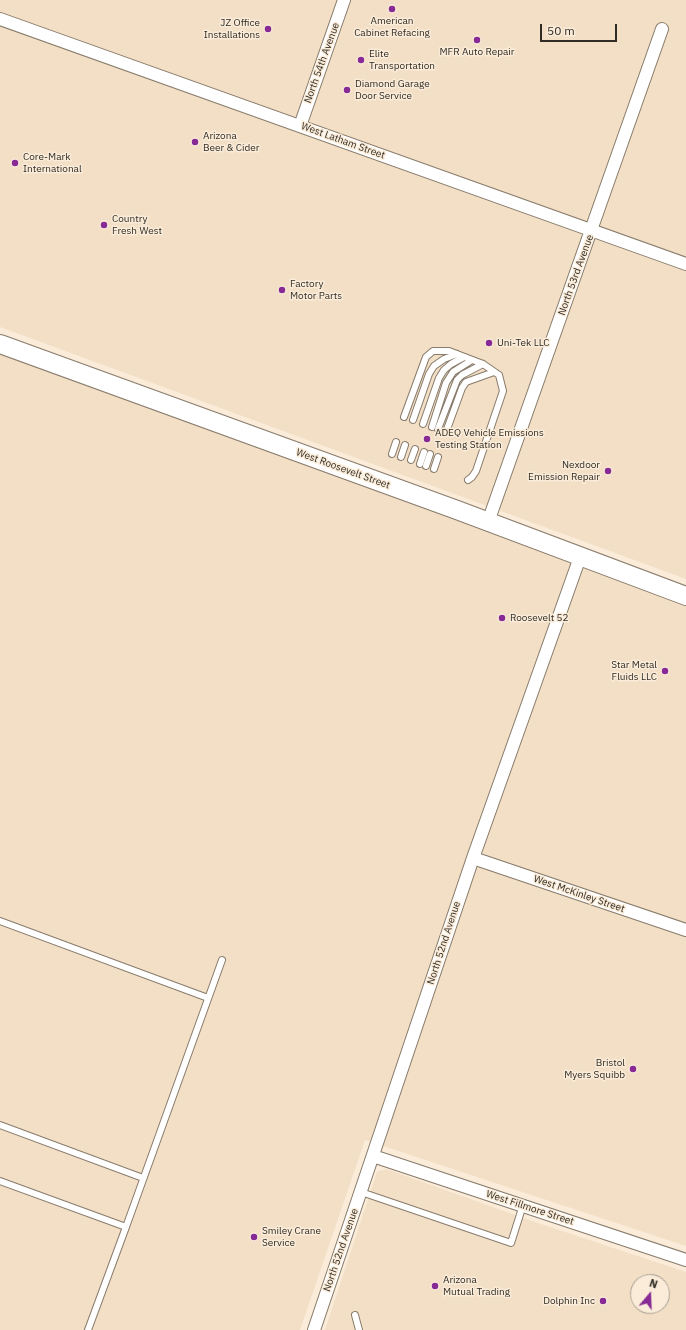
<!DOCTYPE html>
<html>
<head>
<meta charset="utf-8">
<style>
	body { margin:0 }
	#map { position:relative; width:686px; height:1330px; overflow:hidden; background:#faecd9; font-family:"IBM Plex Sans",sans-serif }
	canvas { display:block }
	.north { position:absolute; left:630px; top:1274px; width:40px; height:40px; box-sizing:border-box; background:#faecd9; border:1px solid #a99f91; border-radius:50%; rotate:19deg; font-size:11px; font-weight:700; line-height:16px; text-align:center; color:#302b24 }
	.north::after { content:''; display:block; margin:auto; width:14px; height:18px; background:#872a95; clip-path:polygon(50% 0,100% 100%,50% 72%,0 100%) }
	.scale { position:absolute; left:540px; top:24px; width:77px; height:18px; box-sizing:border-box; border:2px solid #302b24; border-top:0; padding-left:5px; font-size:12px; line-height:14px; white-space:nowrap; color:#302b24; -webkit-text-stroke:3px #faecd9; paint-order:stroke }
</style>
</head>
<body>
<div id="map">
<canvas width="686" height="1330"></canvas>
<div class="north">N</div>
<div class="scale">50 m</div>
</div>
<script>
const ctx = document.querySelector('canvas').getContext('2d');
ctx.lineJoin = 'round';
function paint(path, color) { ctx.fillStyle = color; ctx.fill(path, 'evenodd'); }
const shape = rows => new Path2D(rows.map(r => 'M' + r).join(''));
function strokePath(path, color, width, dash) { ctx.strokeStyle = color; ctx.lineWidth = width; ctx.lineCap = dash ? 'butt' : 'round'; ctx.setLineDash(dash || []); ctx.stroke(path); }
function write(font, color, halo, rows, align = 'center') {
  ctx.font = font + ' "IBM Plex Sans",sans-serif'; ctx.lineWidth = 3; ctx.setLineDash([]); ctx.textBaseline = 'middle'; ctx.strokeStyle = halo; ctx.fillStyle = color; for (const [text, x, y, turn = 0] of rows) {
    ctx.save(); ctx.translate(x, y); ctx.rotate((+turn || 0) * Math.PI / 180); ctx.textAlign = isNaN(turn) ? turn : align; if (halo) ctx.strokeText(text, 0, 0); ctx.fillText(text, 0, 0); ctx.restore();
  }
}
const built = shape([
	[0,0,686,0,686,579,0,327],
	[0,353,686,596,686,1246,365,1140,300,1330,0,1330],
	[386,1169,535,1222,686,1272,686,1330,325,1330,377,1172],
	[638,1282,662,1282,662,1306,638,1306]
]);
const lane = shape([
	[404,417,426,357,433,351,449,351,483,364,499,375,503,391,476,471,472,477,468,480],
	[413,420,429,374,434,366,444,359,457,354],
	[423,424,439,378,444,370,451,364,464,357],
	[432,427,446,383,453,372,472,360],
	[438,429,457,380,462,375,483,364],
	[446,432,462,388,466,382,494,372],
	[392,454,396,442],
	[401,457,405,445],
	[411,460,415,449],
	[420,464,424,452],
	[426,466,430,454],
	[434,469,438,457],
	[0,921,208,998],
	[0,1125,143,1178],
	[0,1181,126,1227,222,960],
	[361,1192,511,1243,523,1205],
	[355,1315,359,1330],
	[88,1330,126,1227]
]);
const street = shape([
	[0,19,686,264],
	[300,126,344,0],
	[488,522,662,29],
	[473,858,686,930],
	[373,1156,686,1260],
	[314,1330,473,858,580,557]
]);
const secondary = shape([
	[0,344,457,510,686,596]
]);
const markers = [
	[392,9,4,"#872a95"],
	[268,29,4,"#872a95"],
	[477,40,4,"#872a95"],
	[361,60,4,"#872a95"],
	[347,90,4,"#872a95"],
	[195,142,4,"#872a95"],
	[15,163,4,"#872a95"],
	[104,225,4,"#872a95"],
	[282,290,4,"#872a95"],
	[489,343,4,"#872a95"],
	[427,439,4,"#872a95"],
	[608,471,4,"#872a95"],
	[502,618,4,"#872a95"],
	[665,671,4,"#872a95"],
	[633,1069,4,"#872a95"],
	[254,1237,4,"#872a95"],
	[435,1286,4,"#872a95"],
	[603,1301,4,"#872a95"]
];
const poiNames = [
	["American",392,21,"center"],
	["Cabinet Refacing",392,33,"center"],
	["JZ Office",260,23,"right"],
	["Installations",260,35,"right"],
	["MFR Auto Repair",477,52,"center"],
	["Elite",369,54],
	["Transportation",369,66],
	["Diamond Garage",355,84],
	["Door Service",355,96],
	["Arizona",203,136],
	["Beer & Cider",203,148],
	["Core-Mark",23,157],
	["International",23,169],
	["Country",112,219],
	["Fresh West",112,231],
	["Factory",290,284],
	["Motor Parts",290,296],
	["Uni-Tek LLC",497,343],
	["ADEQ Vehicle Emissions",435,433],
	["Testing Station",435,445],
	["Nexdoor",600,465,"right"],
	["Emission Repair",600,477,"right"],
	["Roosevelt 52",510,618],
	["Star Metal",657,665,"right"],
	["Fluids LLC",657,677,"right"],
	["Bristol",625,1063,"right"],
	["Myers Squibb",625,1075,"right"],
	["Smiley Crane",262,1231],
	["Service",262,1243],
	["Arizona",443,1280],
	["Mutual Trading",443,1292],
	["Dolphin Inc",595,1301,"right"]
];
const streetNames = [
	["North 54th Avenue",322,63,-70],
	["West Latham Street",343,141,20],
	["North 53rd Avenue",576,275,-70],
	["West Roosevelt Street",343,469,20],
	["West McKinley Street",579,894,19],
	["North 52nd Avenue",444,943,-72],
	["West Fillmore Street",530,1208,18],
	["North 52nd Avenue",341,1250,-71]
];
paint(built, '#f2dfc6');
strokePath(lane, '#887b6b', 8);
strokePath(street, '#887b6b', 14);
strokePath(secondary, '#887b6b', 20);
strokePath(lane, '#fff', 6);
strokePath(street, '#fff', 12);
strokePath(secondary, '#fff', 18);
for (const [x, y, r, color] of markers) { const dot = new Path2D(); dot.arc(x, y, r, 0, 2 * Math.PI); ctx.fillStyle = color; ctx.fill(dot); strokePath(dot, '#faecd9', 1.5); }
write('10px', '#302b24', '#faecd9', poiNames, 'left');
write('10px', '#302b24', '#faecd9', streetNames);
</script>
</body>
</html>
